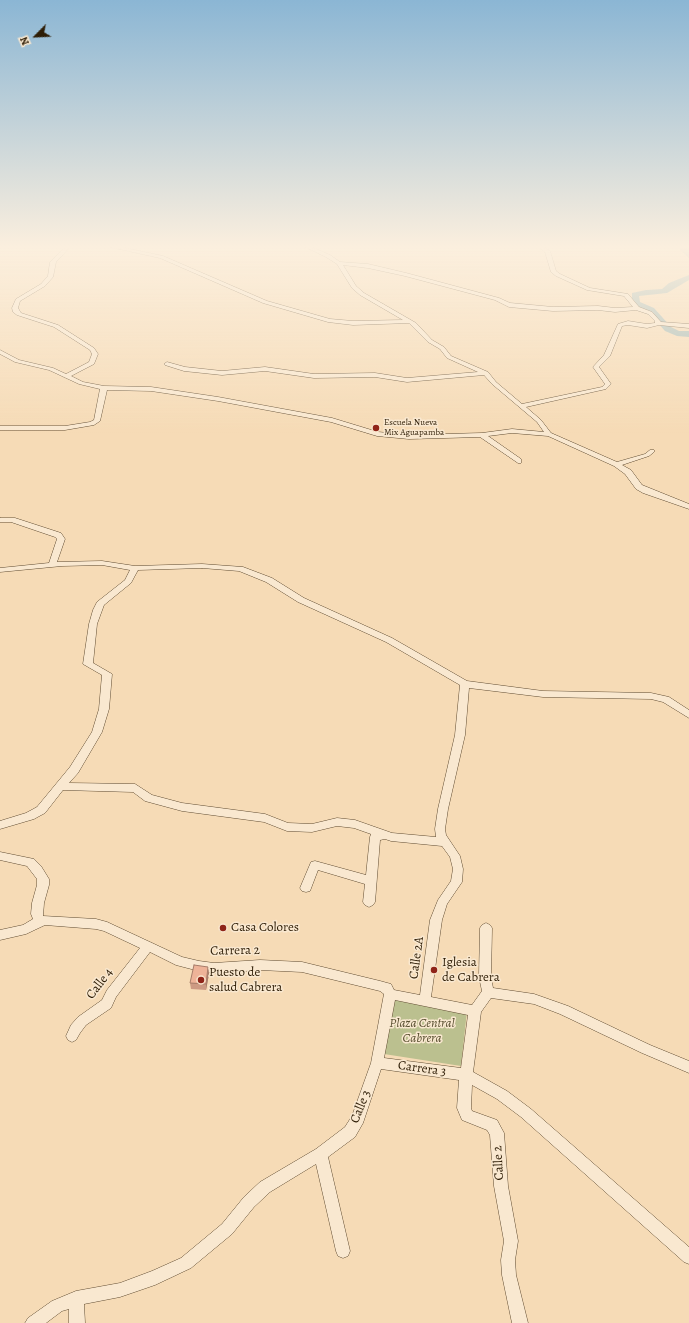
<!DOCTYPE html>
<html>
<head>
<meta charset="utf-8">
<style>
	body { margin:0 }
	#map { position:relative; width:689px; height:1323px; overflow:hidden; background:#f6dbb6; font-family:Alegreya,serif }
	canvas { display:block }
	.north { position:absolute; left:16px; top:16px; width:40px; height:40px; -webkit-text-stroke:3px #f9e8d0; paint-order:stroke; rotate:246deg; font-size:11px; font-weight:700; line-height:16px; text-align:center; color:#2e1d06 }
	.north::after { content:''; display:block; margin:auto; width:14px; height:18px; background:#2e1d06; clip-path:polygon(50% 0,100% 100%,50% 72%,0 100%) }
</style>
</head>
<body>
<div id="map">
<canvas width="689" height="1323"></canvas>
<div class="north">N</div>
</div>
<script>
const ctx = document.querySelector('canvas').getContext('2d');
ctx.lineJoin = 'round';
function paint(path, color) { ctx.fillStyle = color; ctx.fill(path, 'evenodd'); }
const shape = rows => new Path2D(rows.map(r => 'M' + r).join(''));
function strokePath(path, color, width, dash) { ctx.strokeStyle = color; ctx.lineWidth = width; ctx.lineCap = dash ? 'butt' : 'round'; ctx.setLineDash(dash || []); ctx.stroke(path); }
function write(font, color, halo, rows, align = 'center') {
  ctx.font = font + ' Alegreya,serif'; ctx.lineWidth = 3; ctx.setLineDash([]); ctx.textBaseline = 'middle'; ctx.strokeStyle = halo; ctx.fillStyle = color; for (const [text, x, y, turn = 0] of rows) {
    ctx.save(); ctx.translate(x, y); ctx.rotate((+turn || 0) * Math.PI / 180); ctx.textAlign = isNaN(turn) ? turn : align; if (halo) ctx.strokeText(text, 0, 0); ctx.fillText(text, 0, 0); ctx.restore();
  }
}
const green = shape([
	[394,998,467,1011,461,1066,384,1054]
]);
const river = shape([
	[682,247,689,247,689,258,680,250,682,247],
	[689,275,689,280,667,293,639,296,640,302,654,308,671,327,679,331,689,331,689,337,677,336,665,331,648,312,632,303,632,293,646,290,662,289,669,283,689,275]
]);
const minor = shape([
	[65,247,70,247,56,262,53,277,45,286,20,301,18,308,21,313,58,325,94,348,98,354,94,364,71,376,83,382,104,386,151,387,218,397,332,418,378,432,409,435,482,433,512,429,544,432,537,422,492,384,484,375,407,382,375,377,314,378,265,371,222,375,184,371,165,365,164,364,167,362,185,367,222,371,265,367,314,374,375,373,407,378,478,372,447,358,440,349,428,342,409,323,353,325,328,322,263,303,160,258,110,247,121,247,163,256,267,301,330,319,353,321,403,320,360,295,352,288,337,264,326,257,305,247,312,247,330,255,340,262,368,264,406,273,499,298,510,303,553,307,598,306,615,308,633,307,624,296,587,290,556,276,551,272,545,252,538,247,544,247,550,251,556,271,560,274,590,288,628,294,639,307,652,312,661,322,689,324,689,328,659,325,647,328,628,325,622,326,610,356,599,367,611,384,606,389,526,407,541,420,551,433,617,462,645,454,650,450,654,450,654,452,649,456,622,465,631,470,642,485,689,504,689,509,643,493,636,489,625,474,614,466,548,436,512,433,488,436,521,459,521,463,518,463,480,437,409,439,377,436,331,422,218,401,151,391,107,390,100,421,94,425,65,430,0,430,0,426,65,426,90,422,94,420,100,389,79,384,49,370,15,362,0,354,0,350,19,360,53,368,66,374,89,362,92,354,90,350,54,327,17,315,13,312,12,308,16,299,41,284,48,276,50,262,65,247],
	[343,265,368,268,405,276,495,300,509,307,553,311,598,310,615,312,636,310,648,314,655,321,655,323,647,324,628,321,618,324,604,355,593,367,605,384,602,387,522,404,496,382,488,372,451,356,444,347,432,340,416,323,364,293,356,286,343,265],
	[0,518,15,518,61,533,65,539,57,562,102,561,135,566,202,564,243,567,272,578,304,598,392,638,467,681,543,691,651,693,669,697,689,710,689,718,663,702,651,699,543,697,469,688,465,735,448,809,445,829,446,835,460,856,463,869,462,882,447,904,442,920,431,997,472,1005,482,991,479,977,480,928,482,925,486,923,490,925,492,928,491,977,493,988,534,994,568,1006,650,1045,689,1061,689,1073,642,1053,560,1014,534,1004,491,998,481,1012,473,1072,507,1091,531,1109,689,1247,689,1264,684,1262,521,1117,497,1099,472,1085,471,1108,472,1111,497,1120,504,1133,508,1186,518,1241,515,1260,516,1275,528,1323,512,1323,502,1275,501,1260,504,1241,494,1186,490,1135,487,1130,462,1120,457,1108,459,1080,381,1069,363,1123,355,1137,328,1157,350,1251,348,1256,343,1258,338,1256,336,1251,316,1164,270,1192,254,1207,232,1234,191,1268,155,1285,120,1297,84,1304,85,1323,69,1323,69,1309,62,1311,46,1323,25,1323,28,1318,52,1301,76,1291,120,1283,152,1271,181,1258,222,1224,244,1197,260,1182,316,1149,345,1127,352,1116,371,1063,384,994,380,991,302,972,260,970,214,973,199,971,176,965,150,952,116,997,111,1008,86,1025,80,1033,76,1040,72,1042,68,1040,66,1036,71,1025,78,1017,102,1000,107,990,140,948,104,931,96,929,45,925,26,934,0,940,0,930,23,925,33,919,31,914,32,903,37,885,37,879,27,866,0,860,0,852,34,859,41,866,49,879,49,885,44,903,43,916,96,919,107,922,182,957,199,961,214,963,260,960,302,962,380,981,391,984,394,990,420,995,430,920,438,900,451,881,453,869,450,857,442,846,391,841,385,839,380,840,375,902,373,905,369,907,365,905,363,902,365,884,318,870,310,891,306,892,302,891,300,888,311,862,315,861,366,875,370,837,371,834,354,828,337,826,312,832,287,831,264,822,182,811,145,801,133,792,63,790,45,813,34,819,0,829,0,821,26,813,37,807,70,767,92,732,99,709,102,675,83,664,89,624,93,610,97,602,125,580,130,570,102,565,62,566,0,572,0,568,49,563,57,539,55,537,11,522,0,522,0,518],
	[202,568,239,571,266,582,298,602,386,642,460,685,455,735,438,809,435,829,436,837,392,833,355,820,337,818,312,824,288,823,265,814,182,803,152,795,135,784,69,783,78,773,102,732,109,709,112,674,93,663,97,624,104,605,131,583,138,570,202,568],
	[395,1000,468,1015,461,1068,384,1058,395,1000]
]);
const wall = shape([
	[208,967,209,974,206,990,191,989,190,983]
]);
const shadedWall = shape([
	[208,967,209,974,206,990,206,984]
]);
const building = shape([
	[194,965,208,967,206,984,190,983,194,965]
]);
const markers = [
	[376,428,4,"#8f2418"],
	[223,928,4,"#8f2418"],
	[434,970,4,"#8f2418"],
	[201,980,4,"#8f2418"]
];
const farPoinames = [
	["Escuela Nueva",384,423],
	["Mix Aguapamba",384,433]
];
const nearPoinames = [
	["Casa Colores",231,928],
	["Iglesia",442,963],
	["de Cabrera",442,978],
	["Puesto de",209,973],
	["salud Cabrera",209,988]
];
const nearStreetnames = [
	["Carrera 2",235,951,-1],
	["Calle 2A",417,958,-82],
	["Calle 4",100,984,-53],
	["Carrera 3",422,1069,8],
	["Calle 3",361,1107,-68],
	["Calle 2",499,1163,-93]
];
const nearParknames = [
	["Plaza Central",422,1024],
	["Cabrera",422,1039]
];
paint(green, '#bbc08f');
paint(river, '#a0b9b7');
strokePath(minor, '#604c32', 1);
paint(minor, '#f9e8d0');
paint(wall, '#cd9a83');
paint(shadedWall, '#a77d6a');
paint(building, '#eeb398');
strokePath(building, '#a77d6a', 1);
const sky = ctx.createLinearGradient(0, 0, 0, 433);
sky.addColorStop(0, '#8bb6d4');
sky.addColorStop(0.57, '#fbefde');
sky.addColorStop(1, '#fbefde00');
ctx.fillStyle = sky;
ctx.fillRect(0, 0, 689, 433);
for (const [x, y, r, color] of markers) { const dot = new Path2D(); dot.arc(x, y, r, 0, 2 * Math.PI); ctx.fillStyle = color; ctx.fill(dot); strokePath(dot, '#f9e8d0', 1.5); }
write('9px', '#2e1d06', '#f9e8d0', farPoinames, 'left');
write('13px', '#2e1d06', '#f9e8d0', nearPoinames, 'left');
write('13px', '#2e1d06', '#f9e8d0', nearStreetnames);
write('italic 13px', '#584e2f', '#f9e8d0', nearParknames);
</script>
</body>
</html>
